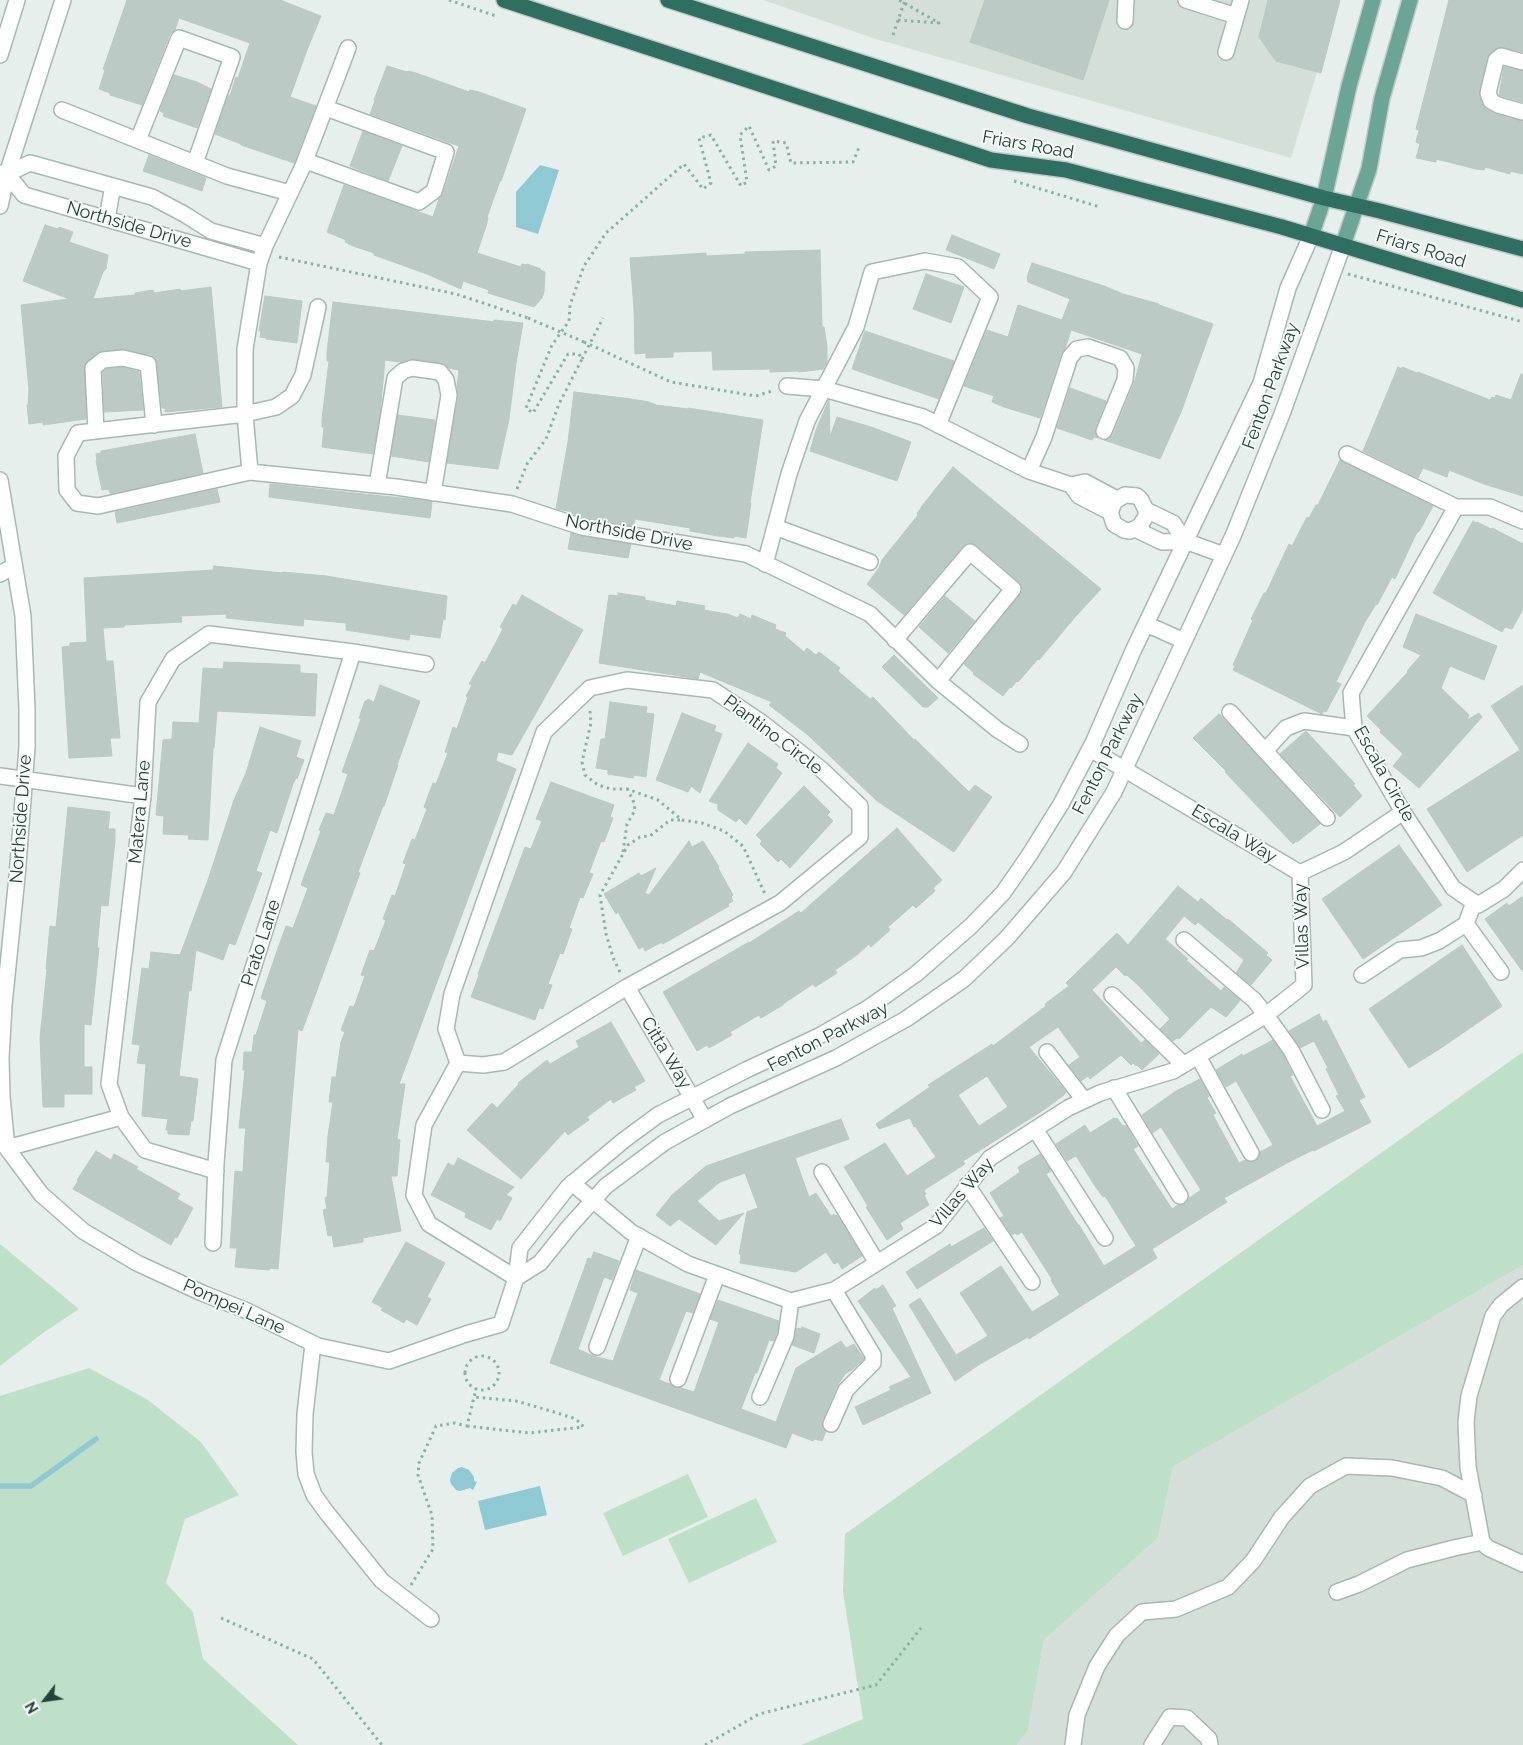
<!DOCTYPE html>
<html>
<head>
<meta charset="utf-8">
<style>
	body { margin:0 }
	#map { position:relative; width:1523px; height:1745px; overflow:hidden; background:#e6efeb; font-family:Raleway,sans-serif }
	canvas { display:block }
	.north { position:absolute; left:20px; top:1675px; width:50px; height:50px; -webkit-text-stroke:4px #f7fbf9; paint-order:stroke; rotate:240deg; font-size:14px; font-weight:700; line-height:20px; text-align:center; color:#24423a }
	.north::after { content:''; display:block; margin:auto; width:18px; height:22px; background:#24423a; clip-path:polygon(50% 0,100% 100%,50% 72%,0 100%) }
</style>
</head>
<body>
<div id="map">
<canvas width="1523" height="1745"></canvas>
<div class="north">N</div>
</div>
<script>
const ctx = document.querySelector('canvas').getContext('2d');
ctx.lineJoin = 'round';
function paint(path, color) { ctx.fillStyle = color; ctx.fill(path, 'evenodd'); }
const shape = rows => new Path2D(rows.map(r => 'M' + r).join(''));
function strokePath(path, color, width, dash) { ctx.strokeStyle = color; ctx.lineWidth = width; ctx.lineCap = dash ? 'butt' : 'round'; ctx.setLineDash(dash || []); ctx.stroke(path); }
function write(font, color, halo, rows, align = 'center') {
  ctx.font = font + ' Raleway,sans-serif'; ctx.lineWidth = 4; ctx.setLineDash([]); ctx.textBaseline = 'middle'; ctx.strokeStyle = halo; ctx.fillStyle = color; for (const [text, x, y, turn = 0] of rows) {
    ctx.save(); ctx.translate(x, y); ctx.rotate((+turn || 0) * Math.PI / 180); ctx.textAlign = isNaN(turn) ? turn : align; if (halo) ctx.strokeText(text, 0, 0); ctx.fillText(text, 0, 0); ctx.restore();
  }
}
const built = shape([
	[763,0,1339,0,1291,158,876,39],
	[1523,1265,1523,1745,1017,1745,1028,1730,1044,1640,1158,1538,1173,1467]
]);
const green = shape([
	[1523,1052,1523,1265,1173,1467,1158,1538,1044,1640,1028,1730,1017,1745,801,1745,863,1719,843,1592,845,1534],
	[0,1244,79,1309,43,1333,0,1366],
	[89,1368,148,1400,201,1442,239,1495,185,1519,166,1583,193,1612,203,1659,298,1745,0,1745,0,1396],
	[688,1474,708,1517,623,1556,603,1513],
	[756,1498,777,1542,689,1583,668,1539]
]);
const water = shape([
	[540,165,559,170,538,234,516,227,516,192],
	[462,1467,469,1470,474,1477,474,1481,477,1482,473,1490,470,1488,460,1491,456,1490,451,1484,450,1480,452,1473,458,1468],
	[540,1486,547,1515,485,1530,478,1501]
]);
const stream = shape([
	[0,1486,31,1486,96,1439]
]);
const building = shape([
	[127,0,280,0,321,16,307,50,290,97,316,106,294,163,241,145,241,144,215,134,228,96,230,96,236,77,238,78,250,43,179,18,175,30,170,34,142,105,110,95,110,93,99,89,105,70,103,69,106,61,127,0],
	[985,0,1109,0,1083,80,970,42,985,0],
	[1268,0,1340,0,1321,73,1276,61,1259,37,1268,0],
	[1449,0,1523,0,1523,52,1500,47,1490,53,1487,58,1479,91,1482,104,1486,109,1495,114,1523,121,1523,174,1510,171,1510,174,1485,167,1484,170,1476,169,1436,159,1436,162,1416,158,1420,144,1416,142,1419,130,1416,129,1449,0],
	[387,66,407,72,408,71,416,73,469,92,470,90,479,92,526,109,501,181,500,181,487,217,488,218,486,226,477,253,521,267,522,264,526,265,527,264,541,269,540,270,545,272,544,292,542,298,534,307,488,293,489,290,463,281,461,289,427,274,374,255,374,253,353,246,345,242,346,240,327,232,344,185,433,217,439,199,443,194,459,146,370,114,375,101,374,100,387,66],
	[1504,67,1523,71,1523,102,1499,95,1504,67],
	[174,75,197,82,211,89,197,128,163,116,164,113,160,111,174,75],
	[363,131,402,146,388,181,350,166,363,131],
	[149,155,206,178,202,191,143,171,149,155],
	[45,225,58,229,59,227,73,232,69,242,108,255,106,269,103,272,93,299,135,295,135,293,153,290,154,293,180,289,181,291,211,287,222,407,165,412,165,408,162,408,157,363,155,358,150,355,122,349,102,351,85,364,86,419,43,425,43,422,29,424,27,405,28,405,29,389,21,305,69,299,23,281,45,225],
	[952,235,1000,254,994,269,946,250,952,235],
	[820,250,822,327,824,327,827,346,827,362,823,369,799,372,799,371,770,372,770,369,713,370,712,351,673,352,673,357,646,358,646,353,635,354,634,308,630,258,706,253,706,256,745,254,745,252,820,250],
	[1032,263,1104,286,1123,294,1159,304,1159,305,1213,324,1181,412,1160,459,1104,440,1109,439,1113,435,1134,384,1142,354,1071,330,1065,349,1061,354,1040,418,1004,407,992,402,994,396,964,386,987,330,1008,337,1018,305,1062,320,1070,299,1028,282,1027,277,1032,263],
	[926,274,964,287,951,323,913,309,926,274],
	[265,296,302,301,297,343,266,339,267,338,260,337,261,331,259,331,265,296],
	[333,302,494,322,494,320,523,323,516,363,509,419,498,469,447,463,458,397,457,386,459,370,449,368,441,363,413,359,400,362,385,360,380,413,373,454,322,447,324,427,322,427,322,419,329,361,327,361,327,352,333,302],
	[865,331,954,361,939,399,852,369,865,331],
	[122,367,139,372,143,410,104,412,103,372,107,369,122,367],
	[1398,367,1402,369,1402,367,1417,373,1418,372,1490,400,1492,397,1495,398,1496,395,1511,400,1521,374,1523,374,1523,496,1484,484,1449,470,1447,477,1423,468,1418,478,1363,451,1398,367],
	[1070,388,1106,401,1095,428,1095,433,1099,438,1094,437,1092,440,1057,428,1070,388],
	[574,392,631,399,649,402,656,405,688,409,688,408,763,420,750,503,751,503,746,538,734,536,734,538,718,536,690,531,690,528,635,519,633,526,584,518,568,512,568,511,556,509,568,442,574,392],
	[829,400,830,437,837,417,871,427,911,442,897,481,810,451,816,430,829,400],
	[398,415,435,420,429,462,391,456,398,415],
	[195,434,203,473,111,494,108,489,102,490,96,461,97,461,96,454,101,453,101,451,195,434],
	[1340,460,1433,506,1420,530,1416,534,1395,579,1392,577,1377,605,1376,604,1365,622,1336,682,1341,684,1326,712,1324,711,1322,714,1233,670,1235,666,1233,665,1253,620,1251,619,1264,593,1266,593,1289,544,1292,546,1307,517,1309,518,1316,505,1318,505,1340,460],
	[953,467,1101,589,1076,616,1039,660,1038,659,1018,682,1017,681,1011,688,1010,687,1003,696,973,674,974,673,964,664,1023,591,1019,582,976,545,967,543,963,546,904,615,867,584,879,568,882,560,918,515,917,514,922,506,953,467],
	[270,484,429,501,432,502,430,518,269,497,270,484],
	[217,489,220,502,117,523,115,512,217,489],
	[1473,521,1476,523,1477,522,1491,529,1492,528,1523,544,1523,609,1512,629,1505,627,1502,632,1433,593,1473,521],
	[571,533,631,544,628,558,568,549,571,533],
	[214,566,282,573,283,572,326,576,447,596,445,620,443,619,440,638,410,634,409,640,346,630,346,623,304,619,303,626,226,618,227,614,181,616,182,622,124,625,124,627,103,628,106,661,113,661,120,738,110,738,112,756,69,758,62,647,70,646,70,643,87,642,84,578,213,570,214,566],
	[618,593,645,597,645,600,676,606,677,601,705,606,704,610,727,614,738,618,740,614,751,619,752,615,776,625,775,629,786,633,785,636,804,652,807,648,816,655,819,652,840,668,838,671,870,699,873,697,914,740,915,739,969,792,975,785,992,797,954,852,877,801,808,735,769,705,772,702,700,672,698,679,599,663,609,595,618,596,618,593],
	[522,595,583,630,512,755,498,752,496,761,516,769,399,1084,405,1084,397,1139,400,1140,397,1176,391,1176,401,1231,363,1238,363,1242,334,1247,332,1235,328,1236,323,1210,327,1209,325,1198,327,1197,330,1162,326,1162,328,1136,333,1102,329,1102,332,1077,336,1077,341,1042,345,1032,341,1030,350,1006,354,1007,365,976,361,975,370,950,374,951,386,920,383,919,392,895,395,896,406,864,403,863,412,839,415,840,427,809,424,807,433,783,436,784,448,753,445,752,453,727,457,729,468,697,466,696,472,685,469,684,482,661,485,663,503,629,500,627,513,604,516,606,522,595],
	[945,596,975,621,948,653,919,627,945,596],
	[1416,614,1497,646,1484,680,1450,666,1441,688,1469,715,1467,720,1479,713,1482,717,1419,788,1393,766,1403,754,1380,732,1381,730,1367,716,1408,672,1407,671,1421,655,1403,647,1416,614],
	[894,655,938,698,928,707,923,707,882,667,894,655],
	[224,662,300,665,300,673,317,674,315,716,217,711,214,748,213,748,208,840,188,839,189,835,163,834,164,816,156,815,163,740,172,739,173,722,199,723,203,668,223,669,224,662],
	[380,685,420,701,397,765,398,765,384,806,383,806,361,864,358,872,360,873,302,1031,298,1029,278,1269,270,1268,269,1270,235,1267,237,1248,230,1248,235,1171,243,1172,245,1137,246,1128,239,1128,245,1070,243,1070,244,1052,252,1052,254,1035,256,1035,267,1001,261,998,277,951,286,926,293,928,308,888,301,885,321,831,319,830,326,813,334,815,348,774,342,772,361,719,359,718,365,701,367,701,368,699,374,702,380,685],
	[1523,685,1523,835,1467,872,1427,809,1520,750,1491,706,1523,685],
	[610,702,647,707,646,713,654,714,646,777,634,775,633,778,608,774,608,770,596,768,601,739,605,739,610,702],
	[682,713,716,726,714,731,722,734,700,793,691,786,688,792,656,780,682,713],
	[1219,714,1320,824,1297,842,1296,841,1293,844,1225,772,1226,771,1193,738,1219,714],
	[260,727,301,741,296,757,304,760,297,779,296,778,293,784,277,833,270,830,265,845,256,871,262,873,235,945,229,943,223,960,196,950,191,991,189,990,179,1076,198,1079,193,1121,191,1121,189,1135,168,1134,168,1130,166,1130,168,1119,142,1116,146,1064,137,1063,140,1045,132,1044,142,968,149,969,151,952,180,955,208,880,234,800,246,773,260,727],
	[1306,731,1355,784,1353,785,1362,796,1340,817,1280,754,1306,731],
	[748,743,778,764,776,768,782,773,746,825,739,818,736,822,718,810,718,804,709,801,748,743],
	[551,782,614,805,610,817,613,818,604,842,601,841,589,873,593,874,583,898,580,897,569,928,572,929,563,954,560,953,548,984,552,985,543,1009,539,1008,535,1020,471,997,479,975,478,974,525,847,531,849,536,836,542,821,536,819,551,782],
	[804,786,830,812,827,815,833,821,790,868,781,859,778,862,760,844,762,841,756,835,804,786],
	[68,807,110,812,108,829,115,829,115,841,108,906,101,905,97,948,99,948,91,1025,84,1024,84,1067,92,1067,92,1094,64,1094,64,1107,43,1107,40,1038,47,969,46,969,50,926,56,927,68,807],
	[897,828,942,880,933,888,935,891,916,908,913,905,888,927,890,930,871,947,869,944,857,955,835,970,837,973,815,987,813,984,783,1004,783,1005,761,1018,759,1015,730,1032,732,1035,709,1048,707,1045,697,1051,663,992,749,942,749,943,799,911,801,913,897,828],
	[689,841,692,847,703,841,719,867,718,868,733,895,731,897,733,901,728,904,729,906,663,944,662,942,645,951,643,947,639,949,618,912,616,914,604,894,639,873,641,876,656,868,645,893,649,895,689,841],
	[1399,845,1442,905,1363,959,1322,899,1399,845],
	[1178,886,1198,902,1201,898,1227,920,1228,919,1268,953,1266,955,1272,960,1251,985,1236,973,1244,960,1198,922,1195,925,1184,916,1165,939,1188,959,1186,960,1221,991,1224,987,1240,1000,1238,1003,1226,1017,1211,1007,1179,1039,1177,1038,1173,1041,1160,1029,1170,1019,1140,987,1127,975,1125,976,1116,967,1092,990,1141,1043,1145,1040,1159,1054,1142,1070,1137,1065,1136,1066,1133,1063,1131,1065,1121,1055,1090,1079,1088,1076,1081,1081,1069,1065,1080,1057,1058,1027,1029,1047,1066,1092,1064,1095,1045,1109,963,1161,965,1164,924,1190,926,1194,924,1195,929,1205,900,1223,903,1229,887,1240,866,1207,868,1206,844,1167,885,1143,907,1176,936,1157,915,1126,914,1127,910,1118,879,1129,876,1124,930,1087,928,1085,992,1044,993,1046,1046,1006,1045,1004,1069,986,1066,983,1117,933,1128,945,1178,886],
	[987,1076,1008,1107,979,1126,958,1095,987,1076],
	[1523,896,1523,972,1485,919,1507,903,1509,906,1523,896],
	[1462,945,1502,1006,1441,1048,1409,1068,1369,1009,1462,945],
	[1319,1014,1323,1022,1326,1020,1365,1097,1359,1100,1371,1122,1314,1151,1313,1150,1287,1163,1224,1198,1227,1202,1152,1249,1157,1258,1029,1339,1028,1337,980,1364,955,1381,909,1305,920,1298,956,1355,988,1336,960,1293,1001,1266,1032,1312,1060,1295,1051,1280,1052,1279,1022,1232,1017,1235,1015,1233,1012,1235,1000,1218,1004,1216,990,1193,1020,1172,1018,1167,1040,1154,1051,1171,1046,1174,1078,1225,1079,1225,1104,1266,1136,1246,1105,1196,1103,1197,1095,1186,1076,1156,1067,1161,1056,1144,1085,1125,1090,1133,1114,1118,1115,1119,1117,1118,1122,1125,1124,1126,1126,1125,1136,1143,1138,1146,1133,1149,1172,1209,1178,1205,1184,1204,1189,1198,1201,1190,1161,1127,1152,1133,1142,1115,1176,1091,1200,1079,1209,1096,1207,1098,1216,1113,1213,1115,1239,1163,1245,1160,1250,1162,1256,1161,1259,1157,1260,1152,1273,1145,1236,1081,1226,1087,1216,1070,1242,1054,1243,1056,1273,1040,1283,1055,1293,1075,1290,1076,1317,1126,1345,1111,1336,1096,1339,1095,1326,1069,1328,1068,1314,1041,1300,1048,1289,1031,1319,1014],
	[611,1022,645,1081,634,1087,636,1090,613,1103,611,1099,587,1117,589,1120,568,1135,565,1131,521,1179,467,1130,492,1103,497,1108,519,1084,518,1083,547,1060,550,1064,579,1047,576,1041,611,1022],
	[841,1119,849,1139,795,1158,809,1197,816,1193,831,1216,834,1214,835,1216,837,1215,862,1256,842,1269,838,1262,834,1264,826,1252,796,1272,740,1263,741,1254,739,1254,747,1212,758,1208,745,1173,720,1182,697,1201,719,1221,744,1213,716,1245,679,1219,670,1226,656,1215,672,1195,706,1166,841,1119],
	[96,1151,111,1160,114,1154,138,1167,136,1169,180,1194,177,1199,193,1208,177,1238,175,1237,171,1245,73,1189,78,1181,77,1180,96,1151],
	[458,1158,514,1187,506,1195,512,1198,500,1221,497,1219,491,1230,465,1217,466,1213,431,1195,448,1163,454,1166,458,1158],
	[984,1228,993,1241,917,1289,906,1272,950,1244,951,1247,984,1228],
	[406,1242,445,1263,427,1297,431,1299,417,1325,406,1319,404,1323,381,1310,383,1308,372,1302,406,1242],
	[594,1252,619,1261,612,1280,604,1277,578,1349,593,1356,613,1361,638,1293,630,1290,636,1270,700,1294,693,1313,686,1311,659,1380,670,1384,675,1388,681,1388,694,1392,719,1322,710,1319,718,1300,779,1321,777,1333,774,1341,769,1340,757,1373,755,1373,741,1409,776,1422,796,1368,841,1341,846,1348,854,1344,864,1359,853,1369,845,1374,837,1386,822,1421,822,1425,826,1431,822,1441,814,1439,813,1441,792,1433,786,1448,550,1363,588,1258,591,1259,594,1252],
	[883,1285,896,1306,892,1308,931,1393,863,1425,855,1407,891,1390,889,1387,911,1377,858,1301,875,1288,876,1290,883,1285],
	[802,1327,820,1334,814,1353,792,1345,797,1328,801,1329,802,1327]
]);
const path = shape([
	[449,0,496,16],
	[898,20,939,23,899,0],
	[893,35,905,0],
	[1014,181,1100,207],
	[279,257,456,294,528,318],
	[1348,274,1523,322],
	[584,342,671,382,756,396,772,391],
	[582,359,603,318],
	[517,489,527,464,546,439,559,404,582,359,579,354,568,354,533,413,526,408,552,345,569,321,570,305,584,266,606,233,684,164,703,189,711,183,699,138,711,135,741,186,747,182,740,135,749,126,769,170,776,166,773,141,786,143,791,163,853,162,860,145],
	[590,711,591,723,582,762,585,775,598,785,611,789,627,789,658,800,682,820,702,823,724,831,743,846,765,894],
	[623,852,627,824,634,812,635,805,628,790],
	[620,972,614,960,606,934,600,895,628,845,640,837,650,836,670,820,682,820],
	'465 1373a17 17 0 1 1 34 0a17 17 0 1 1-34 0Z',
	[467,1426,529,1433,583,1427,581,1423,573,1418,551,1411,516,1401,474,1397],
	[411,1585,433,1549,432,1515,418,1475,419,1463,436,1426,455,1423,467,1426,476,1389],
	[221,1618,313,1659,382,1745],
	[705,1745,759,1714,876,1685,921,1628]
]);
const minor = shape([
	[1186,0,1236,16],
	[1125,21,1126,0],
	[1226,52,1241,0],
	[0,55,17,0],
	[1523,62,1501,56,1496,60,1488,93,1491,101,1498,105,1523,112],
	[62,110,227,176,290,193],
	[138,140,179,38,232,57,195,163],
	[306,161,419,202,434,191,446,152,326,108],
	[0,173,7,174,30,163,152,197,184,214,211,231,265,246],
	[7,174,24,195,259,263],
	[0,206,7,174,63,0],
	[107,218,113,186],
	[318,307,303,375,292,396,276,407,245,414,78,433,66,456,67,490,77,503,98,506,250,472,396,487,512,504,582,527,746,554,870,614,938,681,998,730,1020,744],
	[787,386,824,389,923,417,1029,471,1071,485,1085,482,1117,499],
	[96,431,93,368,103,360,123,358,148,364,154,425],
	[1347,454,1456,507],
	[1029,471,1044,437,1070,357,1077,349,1088,347,1120,358,1126,368,1125,380,1104,431],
	[250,472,245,414,245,349,259,263,265,246,303,166,348,48],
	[0,480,23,616,27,709,27,747,17,877,4,1005,1,1058,2,1097,7,1148],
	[377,485,395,378,403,371,412,368,440,372,446,380,449,395,433,493],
	[1071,485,1079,496,1110,512,1114,524,1124,530,1130,531,1140,526,1146,516,1146,510,1141,500,1137,496,1125,495,1115,501,1110,512],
	[1146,510,1173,523,1185,541],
	[1523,521,1490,507,1456,507,1351,693,1354,728,1403,812,1453,888,1478,905,1504,889,1523,870],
	[775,527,870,562],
	[1135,529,1162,542,1185,541,1224,555],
	[765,564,789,474,807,421,856,327,872,272,925,261,958,267,990,297,938,425],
	[0,574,14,566],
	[1146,624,1184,641],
	[895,640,970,552,1013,589,938,681],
	[627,680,713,690,761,722,821,769,860,806,860,837,780,903,627,987,504,1062,483,1065,458,1063,446,1029,452,994,544,732,590,688,627,680],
	[1230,712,1265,751,1286,728,1304,721,1354,728],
	[1090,749,1300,873,1344,852,1403,812],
	[1265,751,1327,818],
	[0,776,143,796],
	[1466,924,1501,972],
	[1184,940,1254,1000,1266,1015,1291,1050,1322,1110],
	[1362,975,1400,950,1421,948,1439,941,1466,924,1474,902],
	[627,987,705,1120],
	[1112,995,1183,1064],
	[1047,1052,1084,1100],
	[1198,1056,1251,1153],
	[458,1063,424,1125,414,1195,429,1224,516,1278],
	[1114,1088,1180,1196],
	[1035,1129,1105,1238],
	[0,1139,41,1194,83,1231,137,1263,202,1293,245,1310,318,1346,389,1361,466,1334,501,1324,516,1278,520,1248,568,1187,624,1140,658,1115,746,1070,819,1036,868,1008,916,974,971,926,1003,893,1030,854,1061,804,1093,743,1133,651,1261,383,1288,288,1311,236],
	[7,1148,121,1117],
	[216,1171,145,1150,121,1117,109,1084,143,796,148,702,173,659,209,634,353,652,426,664],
	[822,1172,877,1263],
	[572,1183,631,1232,688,1264,791,1301,834,1290,936,1226,990,1158,1068,1108,1100,1093,1173,1071,1266,1015,1304,985,1300,873],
	[967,1185,1032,1282],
	[213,1243,216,1163,224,1060,353,652],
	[516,1278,540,1263,569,1227,606,1186,665,1142,730,1106,836,1058,906,1019,964,979,1007,938,1064,872,1114,792,1233,536,1282,414,1343,245],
	[1523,1287,1501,1305,1493,1316,1469,1396,1466,1422,1468,1467,1482,1542,1488,1548,1523,1564],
	[313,1344,305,1414,304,1452,306,1474,314,1495,327,1513,382,1581,431,1619],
	[597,1347,639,1236],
	[678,1379,717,1275],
	[760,1397,786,1336,791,1301],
	[831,1424,846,1390,873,1363,873,1355,834,1290],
	[1337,1592,1359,1584,1407,1560,1454,1548,1482,1542],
	[1073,1745,1077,1715,1097,1666,1117,1635,1142,1612,1176,1609,1228,1587,1253,1561,1282,1517,1310,1486,1346,1466,1392,1468,1442,1478,1474,1495],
	[1152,1745,1170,1717,1187,1718,1209,1739,1210,1745]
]);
const major = shape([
	[1311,236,1324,198,1349,86,1373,0],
	[1343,245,1369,169,1382,98,1410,0]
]);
const highway = shape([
	[504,0,991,160,1066,170,1282,227,1523,300],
	[668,0,1028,116,1324,198,1380,211,1523,249]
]);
const pathBridge = shape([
	[528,318,584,342]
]);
const streetNames = [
	["Friars Road",1028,145,10],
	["Northside Drive",129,225,16],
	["Friars Road",1421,249,17],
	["Fenton Parkway",1271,386,-70],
	["Northside Drive",629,533,11],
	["Piantino Circle",773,735,37],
	["Fenton Parkway",1108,754,-63],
	["Escala Circle",1384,774,61],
	["Matera Lane",140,812,-85],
	["Northside Drive",21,819,-86],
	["Escala Way",1234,834,31],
	["Villas Way",1302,926,-92],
	["Prato Lane",261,943,-72],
	["Fenton Parkway",828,1037,-27],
	["Citta Way",666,1053,59],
	["Villas Way",962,1193,-49],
	["Pompei Lane",234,1307,24]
];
paint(built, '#d4dfda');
paint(green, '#bfe0c8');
paint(water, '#8ec9d4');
strokePath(stream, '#8ec9d4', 5.5);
paint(building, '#bbcac4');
strokePath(building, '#b8c9c2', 1);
strokePath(minor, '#a8b8b2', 18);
strokePath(major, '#c2cac8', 18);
strokePath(highway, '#c2cac8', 18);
strokePath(path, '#86b3a5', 3, [2.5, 4]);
strokePath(minor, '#fff', 15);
strokePath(major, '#6aa596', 15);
strokePath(highway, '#2f6f62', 15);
strokePath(pathBridge, '#86b3a5', 3, [2.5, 4]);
write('18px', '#24423a', '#f7fbf9', streetNames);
</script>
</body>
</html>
